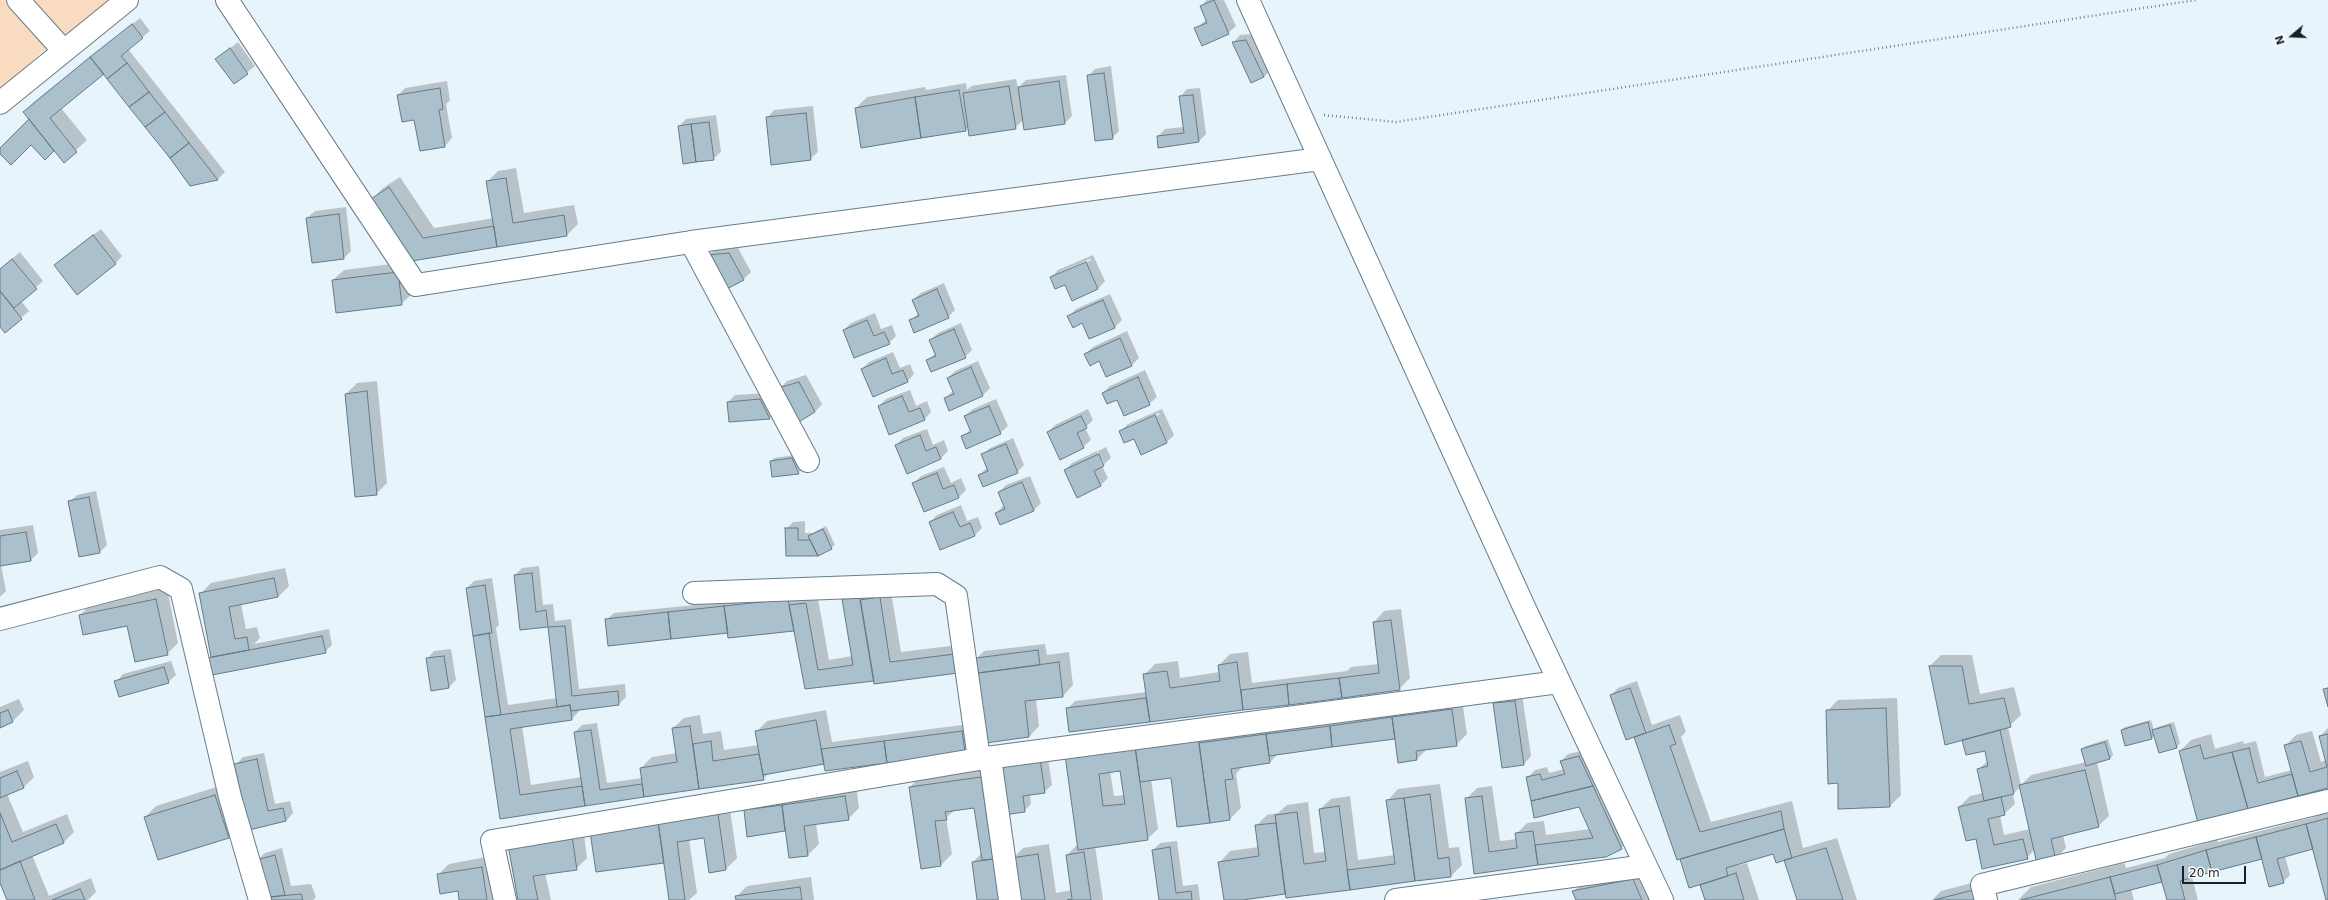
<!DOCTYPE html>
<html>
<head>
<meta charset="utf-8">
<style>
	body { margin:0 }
	#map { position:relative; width:2328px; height:900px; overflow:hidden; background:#e7f4fc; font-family:"DejaVu Sans",sans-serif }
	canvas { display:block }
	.north { position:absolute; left:2272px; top:16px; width:40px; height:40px; -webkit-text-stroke:3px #fff; paint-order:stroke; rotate:251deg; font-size:11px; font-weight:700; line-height:16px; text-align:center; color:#192126 }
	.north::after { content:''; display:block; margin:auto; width:14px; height:18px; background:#192126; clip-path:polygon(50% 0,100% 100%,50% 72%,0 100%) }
	.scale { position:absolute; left:2182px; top:866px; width:64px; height:18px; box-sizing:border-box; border:2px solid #192126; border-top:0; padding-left:5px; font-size:12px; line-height:14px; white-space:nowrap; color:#192126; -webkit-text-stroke:3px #fff; paint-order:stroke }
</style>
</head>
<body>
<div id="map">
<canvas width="2328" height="900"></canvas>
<div class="north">N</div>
<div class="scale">20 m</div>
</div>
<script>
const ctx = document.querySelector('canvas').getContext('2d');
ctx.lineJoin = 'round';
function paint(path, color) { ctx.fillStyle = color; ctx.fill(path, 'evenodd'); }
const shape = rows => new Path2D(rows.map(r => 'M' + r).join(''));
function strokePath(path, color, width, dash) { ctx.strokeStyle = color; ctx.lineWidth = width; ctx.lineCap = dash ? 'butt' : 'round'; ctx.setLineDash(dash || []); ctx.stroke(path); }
const green = shape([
	[0,0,116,0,40,53,0,93]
]);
const shadow = shape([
	[1207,0,1224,0,1236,26,1228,33,1195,29,1207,19,1201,6],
	[140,18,150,31,128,49,225,172,218,179,190,185,104,73,61,108,87,140,64,161,54,149,45,158,31,144,0,152,0,149,30,119,24,112,35,101],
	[1254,34,1271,69,1264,77,1233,43,1240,35],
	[238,42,255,66,234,83,217,59],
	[1111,66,1119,131,1112,138,1088,76,1095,69],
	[1066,75,1072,116,1065,123,1023,120,1015,128,969,127,965,130,856,108,867,97,925,87,926,90,966,83,967,90,971,86,1016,79,1018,88,1026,80],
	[447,81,450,101,446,104,452,138,445,146,420,150,415,119,398,95,405,88],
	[1200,88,1206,134,1199,141,1158,136,1165,129,1184,127,1180,97,1187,89],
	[813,106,818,152,810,159,767,118,774,110],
	[716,115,721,152,713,159,679,126,686,119],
	[516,168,524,213,574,205,578,224,567,235,413,260,372,199,383,188,400,177,434,228,494,218,487,182,498,171],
	[346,207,351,251,344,258,307,218,315,211],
	[101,229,122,256,115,264,63,258],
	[737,246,751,272,744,279,726,288,708,256,715,249],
	[20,252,43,281,21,301,29,311,5,332,0,326,0,269],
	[1093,255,1105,281,1098,289,1066,284,1051,278,1058,270],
	[1090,259,1091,260,1058,275,1058,273],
	[408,262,412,294,401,304,333,280,344,270],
	[944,283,955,310,948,317,910,320,919,313,913,300,921,293],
	[1110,294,1122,320,1115,327,1090,338,1083,322,1069,316,1076,309],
	[875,313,881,329,892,325,896,336,889,343,844,330,851,323],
	[961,323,972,350,965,357,927,360,936,353,930,340,938,333],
	[1127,331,1139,358,1132,365,1107,376,1100,360,1085,354,1093,347],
	[893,352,900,368,910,364,914,374,907,382,862,369,869,362],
	[978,361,990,388,983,395,949,409,945,398,953,391,948,378,955,371],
	[1145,370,1157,397,1149,404,1118,399,1103,393,1110,386],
	[806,375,822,404,815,412,798,421,780,388,787,381],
	[377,381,387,483,376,494,346,394,357,383],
	[910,390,916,406,927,401,931,412,924,420,879,406,886,399],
	[767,393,777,411,770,418,730,421,728,402,735,395],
	[996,399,1008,426,1000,433,963,437,971,429,965,416,973,409],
	[1088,409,1093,420,1085,428,1091,440,1083,447,1048,432,1055,425],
	[1162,409,1174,435,1167,442,1142,454,1135,438,1120,432,1128,424],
	[1159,413,1160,414,1128,429,1128,426],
	[927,429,933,445,944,440,948,451,941,458,907,472,896,445,903,438],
	[1013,438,1024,465,1017,472,979,475,988,467,982,455,990,448],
	[1106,447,1111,458,1102,466,1108,478,1101,485,1065,470,1072,463,1097,451,1102,463,1104,463,1098,451],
	[795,455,802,470,798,473,773,475,771,461,774,458],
	[944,467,951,483,961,478,966,490,959,497,924,511,913,484,921,476],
	[1030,476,1041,503,1034,510,1000,524,996,513,1004,505,999,492,1006,485],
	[96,491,107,545,100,552,69,502,77,495],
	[961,505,967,521,978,517,982,528,975,535,941,549,930,522,937,515],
	[805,521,805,533,813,533,826,526,835,545,818,555,787,555,786,529,793,522],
	[33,525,38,553,31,560,1,565,6,591,0,597,0,530],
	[539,566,543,605,553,604,555,621,571,619,579,689,625,684,626,697,619,704,582,708,572,719,522,726,531,785,582,777,575,732,582,725,597,723,607,783,642,778,641,768,652,757,677,753,673,728,684,718,700,715,703,734,721,731,724,750,759,745,756,732,767,721,826,710,832,742,969,724,971,744,964,752,824,762,769,773,763,779,501,818,467,588,474,581,492,578,499,625,496,628,508,705,557,698,549,626,521,629,515,575,522,568],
	[285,568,289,586,278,597,241,604,246,629,257,627,260,638,254,644,329,629,332,645,325,652,209,659,212,656,200,594,211,583],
	[890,586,901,652,966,644,968,661,875,680,805,688,794,630,729,631,606,620,614,613,817,593,829,660,852,656,843,599,854,588],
	[793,598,736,606,736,604],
	[167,588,178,643,167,654,128,625,80,615,91,604],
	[1401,609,1410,678,1399,689,1070,731,1067,709,1075,701,1147,692,1144,675,1155,664,1178,661,1180,678,1220,672,1219,665,1230,654,1248,652,1252,683,1347,671,1351,667,1379,664,1374,622,1384,611],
	[1045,644,1047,655,1069,652,1073,685,1063,696,1036,699,1039,726,1029,737,977,658,984,651],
	[451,649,456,680,449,687,427,659,434,651],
	[1941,655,1972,655,1980,694,2014,687,2021,715,2008,727,2021,785,2031,775,2086,762,2082,749,2086,746,2108,739,2113,755,2110,759,2097,762,2109,816,2098,826,2063,835,2066,848,2055,859,2034,850,2027,858,1983,868,1976,838,1959,807,1970,796,1983,793,1978,769,1988,761,1985,750,1963,739,1930,666],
	[2020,787,2030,829,2004,835,2000,815,2004,814,2015,804,2013,794],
	[171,661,176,675,168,682,116,682,123,674],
	[1637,681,1652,725,1680,715,1686,732,1681,737,1711,822,1792,801,1803,848,1837,838,1857,900,1798,900,1785,859,1774,853,1738,863,1739,865,1747,863,1759,900,1706,900,1700,883,1681,858,1636,738,1611,695,1618,688],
	[1522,694,1531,756,1524,764,1494,704,1501,696],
	[1897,698,1901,795,1890,806,1839,782,1827,711,1838,700],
	[19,699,24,710,13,721,0,727,0,707],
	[1462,699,1467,734,1456,745,1427,749,1417,759,1396,736,1279,753,1270,762,1243,766,1236,774,1241,808,1230,819,1178,826,1172,777,1151,779,1158,829,1147,839,1095,846,1103,900,1018,900,1012,859,1023,848,1049,844,1056,893,1072,890,1067,855,1078,844,1066,755],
	[1121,770,1125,795,1114,796,1110,771],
	[2151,720,2154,730,2157,727,2174,722,2180,743,2177,747,2155,735,2152,738,2122,730,2125,727],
	[2328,728,2328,787,2199,821,2180,751,2191,740,2211,734,2215,749,2243,741,2244,744,2256,741,2265,777,2292,770,2285,746,2296,735,2312,731,2321,762,2326,760,2320,736],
	[1586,750,1632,837,1621,848,1475,873,1466,799,1477,788,1492,786,1500,841,1517,839,1516,834,1527,823,1544,821,1546,835,1590,829,1580,806,1528,777,1535,770,1547,767,1549,773,1564,769,1561,761,1568,754],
	[1047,752,1052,785,1044,792,1030,794,1031,804,1024,811,999,764],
	[264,753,275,804,290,801,293,813,286,821,250,829,236,765,243,757],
	[28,761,34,777,24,787,7,794,23,832,67,814,74,832,63,843,32,855,49,896,91,878,96,892,88,900,8,900,0,881,0,772],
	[992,766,1011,900,978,900,973,862,982,853,975,806,956,809,946,818,952,854,941,865,910,787,921,776],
	[226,784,239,827,228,838,145,817,156,806],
	[1440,784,1449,848,1459,847,1462,865,1451,876,1225,900,1220,862,1230,851,1259,847,1256,826,1267,815,1278,813,1287,805,1308,802,1314,853,1326,852,1320,809,1331,799,1350,796,1358,860,1395,855,1388,800,1398,789],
	[856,785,859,808,848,819,816,824,819,844,808,855,786,829,748,836,745,810,752,803],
	[729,803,737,858,726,869,705,837,689,839,697,893,689,900,670,900,665,862,597,871],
	[2328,810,2328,900,2314,848,2285,856,2290,875,2283,882,2263,858,2192,877,2198,900,2168,900,2162,880,2131,889,2134,900,2018,900,2031,887,2124,863,2126,868,2165,858,2169,854,2217,840,2218,842,2314,817,2318,813],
	[583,826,587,858,576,869,545,873,551,900,520,900,509,846],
	[1177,841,1183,886,1198,884,1200,900,1160,900,1153,850,1160,843],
	[282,848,291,886,311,884,316,897,313,900,271,900,257,860,265,853],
	[492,856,500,900,460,900,458,890,438,875,449,864],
	[1644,869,1658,900,1577,900,1573,892,1584,881],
	[811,877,814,900,737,900,736,897,747,886],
	[1987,879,1993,900,1932,900,1941,891]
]);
const building = shape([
	[1214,0,1229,34,1202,46,1194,28,1207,23,1200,6,1214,0],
	[132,24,143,38,121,56,127,63,107,79,90,57,132,24],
	[1246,40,1264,77,1251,83,1232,42,1246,40],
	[230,48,248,74,234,84,215,59,230,48],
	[90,57,104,74,50,118,77,152,64,163,23,112,90,57],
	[127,63,149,92,129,107,107,79,127,63],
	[1104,73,1113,139,1095,141,1087,75,1104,73],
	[1059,81,1065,124,1024,130,1018,87,1059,81],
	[1009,86,1016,129,969,136,963,93,1009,86],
	[440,88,443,109,439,110,445,147,420,151,414,120,402,122,397,95,440,88],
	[959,90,966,131,921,138,915,97,959,90],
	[149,92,165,112,145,127,129,107,149,92],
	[1193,95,1199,142,1158,148,1157,136,1184,133,1179,96,1193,95],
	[915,97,921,138,861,148,855,108,915,97],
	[165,112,189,143,170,158,145,127,165,112],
	[806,113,811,160,771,165,766,117,806,113],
	[29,119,54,151,45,160,31,145,11,165,0,154,0,148,29,119],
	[709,122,714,160,696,162,691,124,709,122],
	[691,124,696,162,683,164,678,126,691,124],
	[189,143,218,180,190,186,170,158,189,143],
	[506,178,513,223,564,215,567,236,497,247,486,181,506,178],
	[389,187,423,238,494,226,497,247,412,261,371,199,389,187],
	[339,214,344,259,312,263,306,218,339,214],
	[93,235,116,264,77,295,54,265,93,235],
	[729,253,744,280,725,290,707,255,729,253],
	[12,259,37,289,14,308,0,291,0,269,12,259],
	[1086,262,1098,289,1072,301,1065,285,1055,289,1050,277,1086,262],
	[398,272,402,305,336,313,332,280,398,272],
	[937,289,949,318,914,333,909,320,919,316,912,300,937,289],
	[0,291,22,319,5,333,0,327,0,291],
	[1103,300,1115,328,1089,339,1082,323,1073,328,1067,316,1103,300],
	[867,320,874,336,884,332,890,344,854,358,843,330,867,320],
	[954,329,966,358,931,372,926,360,936,356,929,340,954,329],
	[1120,338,1132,366,1106,377,1099,361,1090,366,1084,354,1120,338],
	[886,358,892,374,903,370,908,382,873,397,861,369,886,358],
	[971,367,983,396,949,411,944,398,954,394,947,378,971,367],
	[1138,377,1150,405,1124,416,1117,400,1107,404,1102,393,1138,377],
	[799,382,815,412,797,423,778,388,799,382],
	[367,391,377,495,355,497,345,394,367,391],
	[902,396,909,412,920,408,925,420,889,435,878,406,902,396],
	[760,399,770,419,729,422,727,402,760,399],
	[989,406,1001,434,966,449,961,436,971,432,964,416,989,406],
	[1155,415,1167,443,1141,455,1134,439,1124,443,1119,431,1155,415],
	[1081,416,1087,428,1077,433,1084,448,1060,460,1047,432,1081,416],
	[920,435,926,451,936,447,941,459,907,474,895,445,920,435],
	[1006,444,1018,473,983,487,978,475,988,471,981,454,1006,444],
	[1099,454,1104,466,1094,471,1101,486,1077,498,1064,470,1099,454],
	[792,458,799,474,772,477,770,461,792,458],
	[937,473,943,489,954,485,959,498,924,512,912,483,937,473],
	[1022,482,1034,511,1000,525,995,513,1005,509,998,492,1022,482],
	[89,497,100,553,79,557,68,501,89,497],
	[953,512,960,527,970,523,975,536,940,550,929,522,953,512],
	[785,528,798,528,798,540,810,540,818,556,786,556,785,528],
	[823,529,832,549,818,556,808,536,823,529],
	[26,532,31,561,0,566,0,536,26,532],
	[532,573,536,612,546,610,548,627,520,630,514,575,532,573],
	[274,578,278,597,229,607,235,639,247,637,249,650,211,657,199,593,274,578],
	[485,585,492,633,473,636,466,588,485,585],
	[860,597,874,681,805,689,789,605,806,603,818,670,853,665,842,599,860,597],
	[880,597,890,662,955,654,958,673,874,684,860,600,880,597],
	[156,599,168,655,135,662,127,626,83,635,79,615,156,599],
	[788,599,794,631,728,638,724,606,788,599],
	[724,606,728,633,671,639,668,612,724,606],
	[668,612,671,639,608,646,605,619,668,612],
	[1391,620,1400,690,1342,698,1339,678,1379,673,1373,622,1391,620],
	[565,626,572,696,618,691,619,705,571,711,570,705,557,707,548,627,565,626],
	[489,633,501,715,485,717,473,636,489,633],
	[322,636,326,653,212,675,208,658,322,636],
	[1038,650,1040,665,978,673,976,658,1038,650],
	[444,656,449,688,431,691,426,658,444,656],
	[1059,662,1063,697,1025,701,1029,737,986,743,978,673,1059,662],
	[1237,662,1243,710,1150,722,1143,674,1167,671,1170,688,1220,681,1218,665,1237,662],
	[1929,666,1962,666,1969,704,2004,698,2011,727,1945,745,1929,666],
	[164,667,169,683,119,697,114,681,164,667],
	[1339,678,1342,698,1289,705,1287,684,1339,678],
	[1287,684,1289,705,1243,710,1241,690,1287,684],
	[1630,688,1646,733,1626,740,1610,695,1630,688],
	[2328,688,2328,707,2323,689,2328,688],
	[1146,698,1150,722,1069,732,1066,708,1146,698],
	[1515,701,1524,765,1502,768,1493,703,1515,701],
	[570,705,572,720,510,729,520,795,582,786,585,806,500,819,485,717,570,705],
	[1886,708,1890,807,1838,809,1838,783,1828,784,1826,710,1886,708],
	[1452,709,1457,746,1416,751,1417,760,1398,763,1392,717,1452,709],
	[8,710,13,722,0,728,0,713,8,710],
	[1392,717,1395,739,1332,747,1330,726,1392,717],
	[816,720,824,764,763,775,755,731,816,720],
	[2148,722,2152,739,2125,746,2121,730,2148,722],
	[1669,725,1676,744,1670,746,1700,832,1781,811,1784,829,1677,860,1634,737,1669,725],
	[2170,725,2177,748,2159,753,2152,730,2170,725],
	[690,726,699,789,644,797,640,768,677,762,672,728,690,726],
	[1330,726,1332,747,1269,756,1266,734,1330,726],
	[591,730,600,790,642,784,644,797,585,806,574,732,591,730],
	[2000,730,2014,794,1984,801,1977,769,1988,766,1985,751,1966,755,1962,740,2000,730],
	[962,731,965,752,887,763,884,741,962,731],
	[1266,734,1270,763,1231,769,1233,779,1225,780,1230,820,1210,823,1199,743,1266,734],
	[2328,734,2328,788,2298,796,2284,745,2301,741,2310,772,2327,767,2319,736,2328,734],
	[1198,737,1210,823,1177,827,1171,778,1140,782,1135,746,1198,737],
	[711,741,713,761,759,754,764,780,699,789,693,744,711,741],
	[884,741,887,763,825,771,821,749,884,741],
	[2105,742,2110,759,2086,766,2081,749,2105,742],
	[2200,745,2204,759,2232,752,2248,809,2198,823,2179,751,2200,745],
	[1135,746,1148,840,1078,850,1065,755,1135,746],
	[1120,771,1125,804,1103,806,1099,774,1120,771],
	[2249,748,2258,783,2292,774,2298,796,2248,809,2232,752,2249,748],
	[1579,756,1593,786,1531,801,1526,777,1540,774,1542,780,1565,774,1560,761,1579,756],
	[1040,758,1045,793,1023,796,1025,812,1004,815,997,764,1040,758],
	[257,759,268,811,283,808,286,821,249,830,234,764,257,759],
	[2085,770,2099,827,2051,839,2056,860,2037,864,2019,785,2085,770],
	[17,771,24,788,0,798,0,778,17,771],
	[981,777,993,859,982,860,974,808,945,812,947,820,935,821,941,866,921,869,909,787,981,777],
	[1593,786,1622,849,1606,857,1538,865,1535,845,1593,838,1579,807,1534,818,1531,801,1593,786],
	[1430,794,1438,859,1449,857,1451,877,1415,881,1404,798,1430,794],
	[215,795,229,838,158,860,144,817,215,795],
	[845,796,849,820,804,826,808,856,789,858,782,805,845,796],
	[1482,796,1489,852,1517,848,1515,833,1533,831,1538,865,1474,874,1465,798,1482,796],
	[2001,797,2005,815,1988,819,1994,845,2023,839,2028,859,1982,869,1976,839,1966,841,1958,807,2001,797],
	[1404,798,1415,881,1350,890,1347,870,1395,864,1386,800,1404,798],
	[782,805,785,831,747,837,744,810,782,805],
	[1339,806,1350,890,1286,898,1275,815,1297,812,1304,864,1326,861,1319,809,1339,806],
	[0,813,12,842,56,824,64,843,0,870,0,813],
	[718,814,726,870,709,873,704,838,677,842,685,900,669,900,658,822,718,814],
	[2328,818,2328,900,2326,900,2306,824,2328,818],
	[658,822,664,863,596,872,590,832,658,822],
	[1276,823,1285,894,1243,900,1224,900,1218,862,1259,856,1255,825,1276,823],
	[2306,824,2313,849,2277,859,2284,883,2269,887,2256,837,2306,824],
	[1784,829,1792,858,1776,863,1773,854,1726,868,1728,876,1689,888,1680,859,1784,829],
	[572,836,577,870,533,876,538,900,518,900,508,845,572,836],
	[2256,837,2262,859,2212,872,2206,850,2256,837],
	[1170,847,1176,893,1191,891,1192,900,1159,900,1152,850,1170,847],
	[1826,848,1843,900,1797,900,1784,860,1826,848],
	[2206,850,2212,872,2180,881,2185,900,2167,900,2157,865,2206,850],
	[1084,852,1091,900,1067,900,1072,899,1066,855,1084,852],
	[1038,854,1045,900,1017,900,1011,858,1038,854],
	[275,855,285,895,266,898,256,860,275,855],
	[993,859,999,900,977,900,972,862,993,859],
	[20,861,35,900,7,900,0,883,0,870,20,861],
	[2157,865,2162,882,2115,894,2110,877,2157,865],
	[482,867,487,900,459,900,458,891,440,894,437,874,482,867],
	[1736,873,1744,900,1705,900,1700,885,1736,873],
	[2110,877,2116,900,2021,900,2110,877],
	[1633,879,1642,900,1576,900,1572,891,1633,879],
	[800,887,802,900,736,900,735,896,800,887],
	[80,889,85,900,52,900,80,889],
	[1977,889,1980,900,1934,900,1977,889],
	[301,894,303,900,270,900,269,897,301,894]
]);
const path = shape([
	[1324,115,1396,122,2196,0]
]);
const minor = shape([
	[18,0,64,51],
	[227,0,416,285,691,242,1320,159],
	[1248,0,1525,609,1662,900],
	[0,103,127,0],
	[691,242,808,461],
	[694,593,937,584,956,596,979,759],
	[0,619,160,577,181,589,230,797,260,900],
	[990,758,1010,900],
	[505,900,492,841,979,759,1559,682],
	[1396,900,1646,866],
	[1986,900,1982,885,2328,801]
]);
paint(green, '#f9dbc1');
paint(shadow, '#0003');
paint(building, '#aac0cc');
strokePath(building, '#667a86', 1);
strokePath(minor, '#687d88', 24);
strokePath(path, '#7a848b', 2.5, [1, 3]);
strokePath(minor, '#fff', 22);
</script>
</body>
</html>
